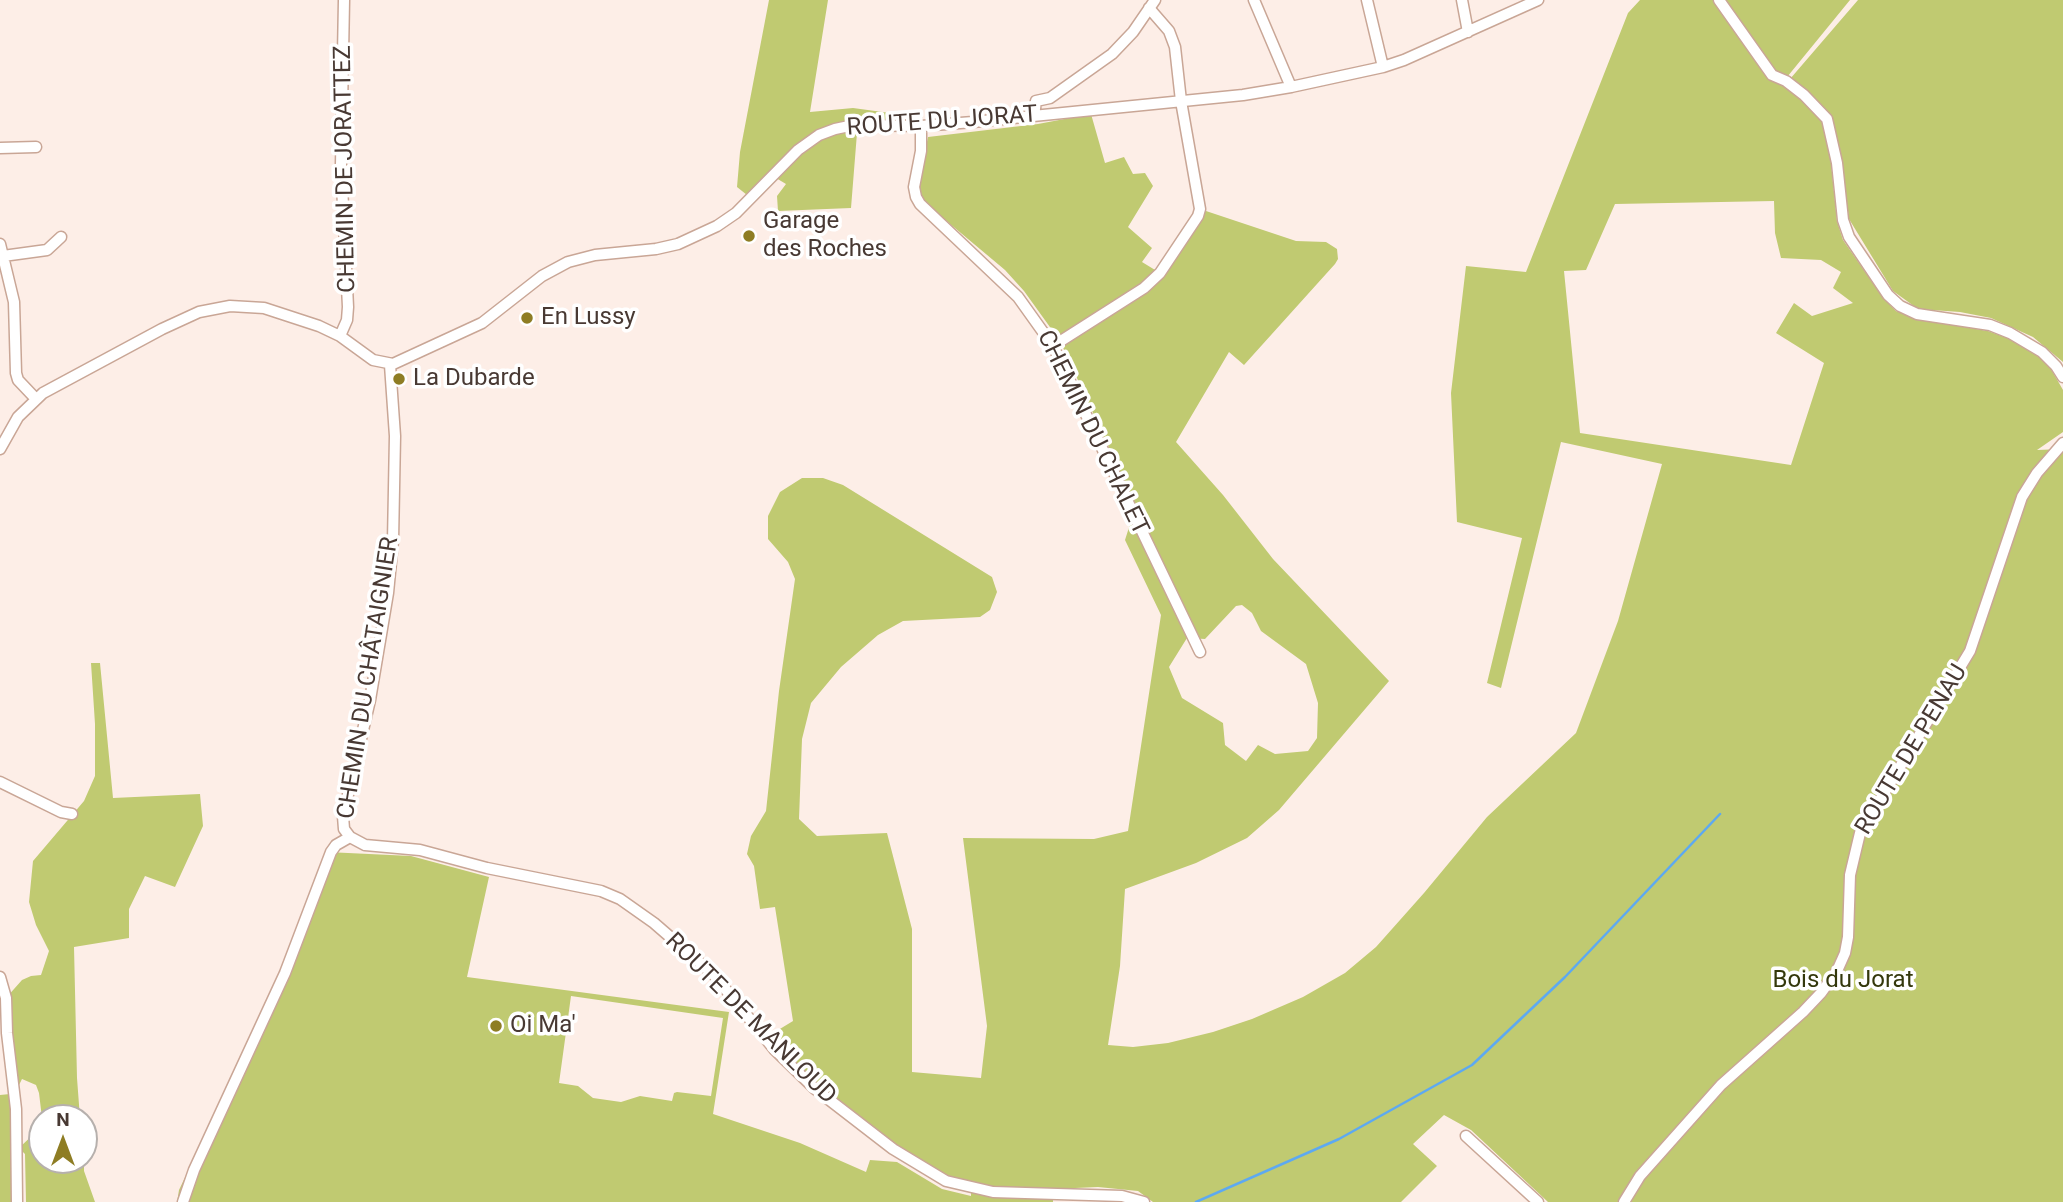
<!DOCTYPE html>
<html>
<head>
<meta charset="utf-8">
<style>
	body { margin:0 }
	#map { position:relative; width:2063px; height:1202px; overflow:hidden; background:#fdeee7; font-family:Roboto,sans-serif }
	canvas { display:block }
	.north { position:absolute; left:28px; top:1104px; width:70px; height:70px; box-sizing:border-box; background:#fff; border:2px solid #b6b0ad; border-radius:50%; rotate:0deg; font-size:19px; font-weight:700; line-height:28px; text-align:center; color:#483933 }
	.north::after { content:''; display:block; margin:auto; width:24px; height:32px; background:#8e7d24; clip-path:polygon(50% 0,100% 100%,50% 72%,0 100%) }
</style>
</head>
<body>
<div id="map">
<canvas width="2063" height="1202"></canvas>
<div class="north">N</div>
</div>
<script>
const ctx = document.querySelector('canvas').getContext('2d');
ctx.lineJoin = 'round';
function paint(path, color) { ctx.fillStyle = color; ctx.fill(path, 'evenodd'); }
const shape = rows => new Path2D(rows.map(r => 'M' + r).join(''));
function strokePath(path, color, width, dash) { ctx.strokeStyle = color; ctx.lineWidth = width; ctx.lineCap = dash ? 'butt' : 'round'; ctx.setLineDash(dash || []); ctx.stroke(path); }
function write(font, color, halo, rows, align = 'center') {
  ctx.font = font + ' Roboto,sans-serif'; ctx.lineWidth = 7; ctx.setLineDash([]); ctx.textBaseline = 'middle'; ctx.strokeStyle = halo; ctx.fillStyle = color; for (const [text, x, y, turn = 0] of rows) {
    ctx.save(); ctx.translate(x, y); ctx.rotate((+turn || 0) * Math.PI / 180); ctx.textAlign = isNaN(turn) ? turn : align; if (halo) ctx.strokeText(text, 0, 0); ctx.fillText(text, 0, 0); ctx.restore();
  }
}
const green = shape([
	[769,0,828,0,810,112,853,108,890,113,891,131,857,133,851,208,778,211,777,196,786,184,771,175,747,195,737,187,740,152],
	[1640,0,1850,0,1783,82,1802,99,1822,122,1831,163,1837,221,1843,240,1884,299,1896,311,1915,319,1988,331,2007,338,2039,357,2051,369,2063,390,2063,432,2037,450,2063,449,2063,1202,1548,1202,1471,1130,1444,1115,1413,1144,1437,1166,1401,1202,1153,1202,1138,1191,1098,1187,1053,1189,1053,1202,177,1202,179,1190,271,996,327,852,411,856,489,877,467,977,729,1012,713,1114,800,1143,866,1172,870,1160,897,1162,942,1189,971,1196,971,1188,946,1181,851,1119,765,1038,793,1021,775,907,760,909,754,866,747,854,751,836,766,811,779,691,795,579,788,562,768,539,768,516,780,492,802,478,823,478,843,485,992,577,997,592,990,610,980,617,903,621,878,635,841,667,811,703,802,739,799,819,817,836,887,833,912,929,912,1072,981,1078,987,1026,963,838,1094,839,1128,831,1161,615,1125,540,1132,518,1138,511,1060,341,1024,291,1005,270,931,208,920,195,918,186,928,137,1038,124,1091,114,1105,163,1124,157,1133,174,1145,173,1153,186,1128,227,1152,248,1142,262,1160,273,1200,209,1296,241,1326,242,1337,249,1338,259,1335,264,1244,365,1229,352,1176,442,1223,495,1273,559,1389,681,1279,810,1247,838,1196,863,1125,889,1120,966,1108,1045,1133,1047,1168,1043,1213,1032,1252,1019,1303,997,1345,973,1376,947,1424,893,1487,817,1576,733,1618,621,1662,464,1561,442,1501,688,1487,683,1522,538,1457,522,1451,393,1466,266,1526,272,1628,13],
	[1774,201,1775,233,1781,258,1821,260,1841,272,1833,288,1853,303,1812,316,1794,303,1776,333,1824,363,1791,465,1580,433,1564,271,1586,270,1615,204],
	[1242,605,1252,613,1261,631,1306,664,1318,703,1317,738,1308,751,1275,754,1258,745,1246,761,1225,745,1223,723,1182,698,1169,667,1187,638,1205,639,1236,606],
	[571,996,723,1018,711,1096,677,1092,674,1093,672,1101,640,1096,621,1102,593,1098,578,1086,559,1083],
	[1858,0,2063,0,2063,362,2033,337,1991,318,1960,312,1918,309,1893,291,1849,219,1842,164,1831,116,1790,79],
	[91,663,100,663,113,798,200,794,203,826,175,887,145,876,129,909,129,938,74,947,77,1078,80,1118,42,1118,39,1093,36,1085,22,1079,19,1085,11,1074,6,998,22,980,31,976,41,975,49,951,36,925,29,902,33,861,84,801,95,776,95,724],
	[10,1094,15,1202,0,1202,0,1095],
	[40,1120,42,1120,42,1160,84,1160,84,1171,95,1202,26,1202,25,1154,19,1148,40,1128]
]);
const stream = shape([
	[1196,1202,1339,1139,1472,1065,1565,977,1720,814]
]);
const minor = shape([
	[1254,0,1291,87],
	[1367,0,1383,67],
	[1462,0,1468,32],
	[1719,0,1772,75,1786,81,1804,95,1827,119,1837,163,1843,220,1849,237,1888,295,1900,306,1917,314,1990,325,2010,333,2042,352,2056,366,2063,377],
	[1034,116,1036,101,1050,98,1112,54,1133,32,1155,0],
	[921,126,921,151,914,187,916,197,920,204,1018,297,1053,346,1200,652],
	[0,148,36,147],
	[0,244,14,302,16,373,18,380,36,399],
	[3,256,47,250,61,237],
	[340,336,347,320,348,307,341,165,344,0],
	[1053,346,1144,288,1160,273,1198,216,1200,209,1181,101,1175,47,1169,31,1149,8],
	[390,365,395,436,393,541,388,593,370,700,343,816,344,829,350,837,365,845,420,850,487,868,601,891,620,899,654,923,714,975,774,1049,814,1088,893,1149,946,1181,993,1192,1122,1196,1144,1202],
	[0,449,18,417,43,393,162,329,199,312,230,306,264,308,319,326,340,336,373,360,393,364,482,323,542,276,568,262,595,255,656,249,678,244,717,226,736,213,798,150,819,135,835,129,854,125,921,126,973,122,1243,95,1291,87,1383,67,1404,60,1538,0],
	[0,782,61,812,72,814],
	[0,977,6,998,7,1033,16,1109,17,1202],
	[1466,1136,1538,1202],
	[183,1202,194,1170,285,973,331,852,336,845,350,837],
	[1624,1202,1640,1176,1721,1085,1803,1012,1821,993,1837,971,1845,953,1848,937,1850,875,1860,833,1970,651,2022,497,2037,473,2063,443]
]);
const markers = [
	[749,236,7,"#8e7d24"],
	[527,318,7,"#8e7d24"],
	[399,379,7,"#8e7d24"],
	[496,1026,7,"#8e7d24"]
];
const streetNames = [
	["ROUTE DU JORAT",942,122,-4],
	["CHEMIN DE JORATTEZ",346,169,-91],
	["CHEMIN DU CHALET",1092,433,64],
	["CHEMIN DU CHÂTAIGNIER",369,678,-81],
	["ROUTE DE PENAU",1912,750,-59],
	["ROUTE DE MANLOUD",750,1019,45]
];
const poiNames = [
	["Garage",763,222],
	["des Roches",763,250],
	["En Lussy",541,318],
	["La Dubarde",413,379],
	["Oi Ma'",510,1026]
];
const parkNames = [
	["Bois du Jorat",1843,981]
];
paint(green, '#c0ca71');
strokePath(stream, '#5da9f1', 2.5);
strokePath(minor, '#c9a696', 13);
strokePath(minor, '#fff', 10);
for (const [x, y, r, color] of markers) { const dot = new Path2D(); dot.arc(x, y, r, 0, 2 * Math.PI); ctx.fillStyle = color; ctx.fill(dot); strokePath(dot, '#fff', 2.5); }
write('24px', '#483933', '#fff', streetNames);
write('24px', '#483933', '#fff', poiNames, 'left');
write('24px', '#34380c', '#fff', parkNames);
</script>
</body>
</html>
